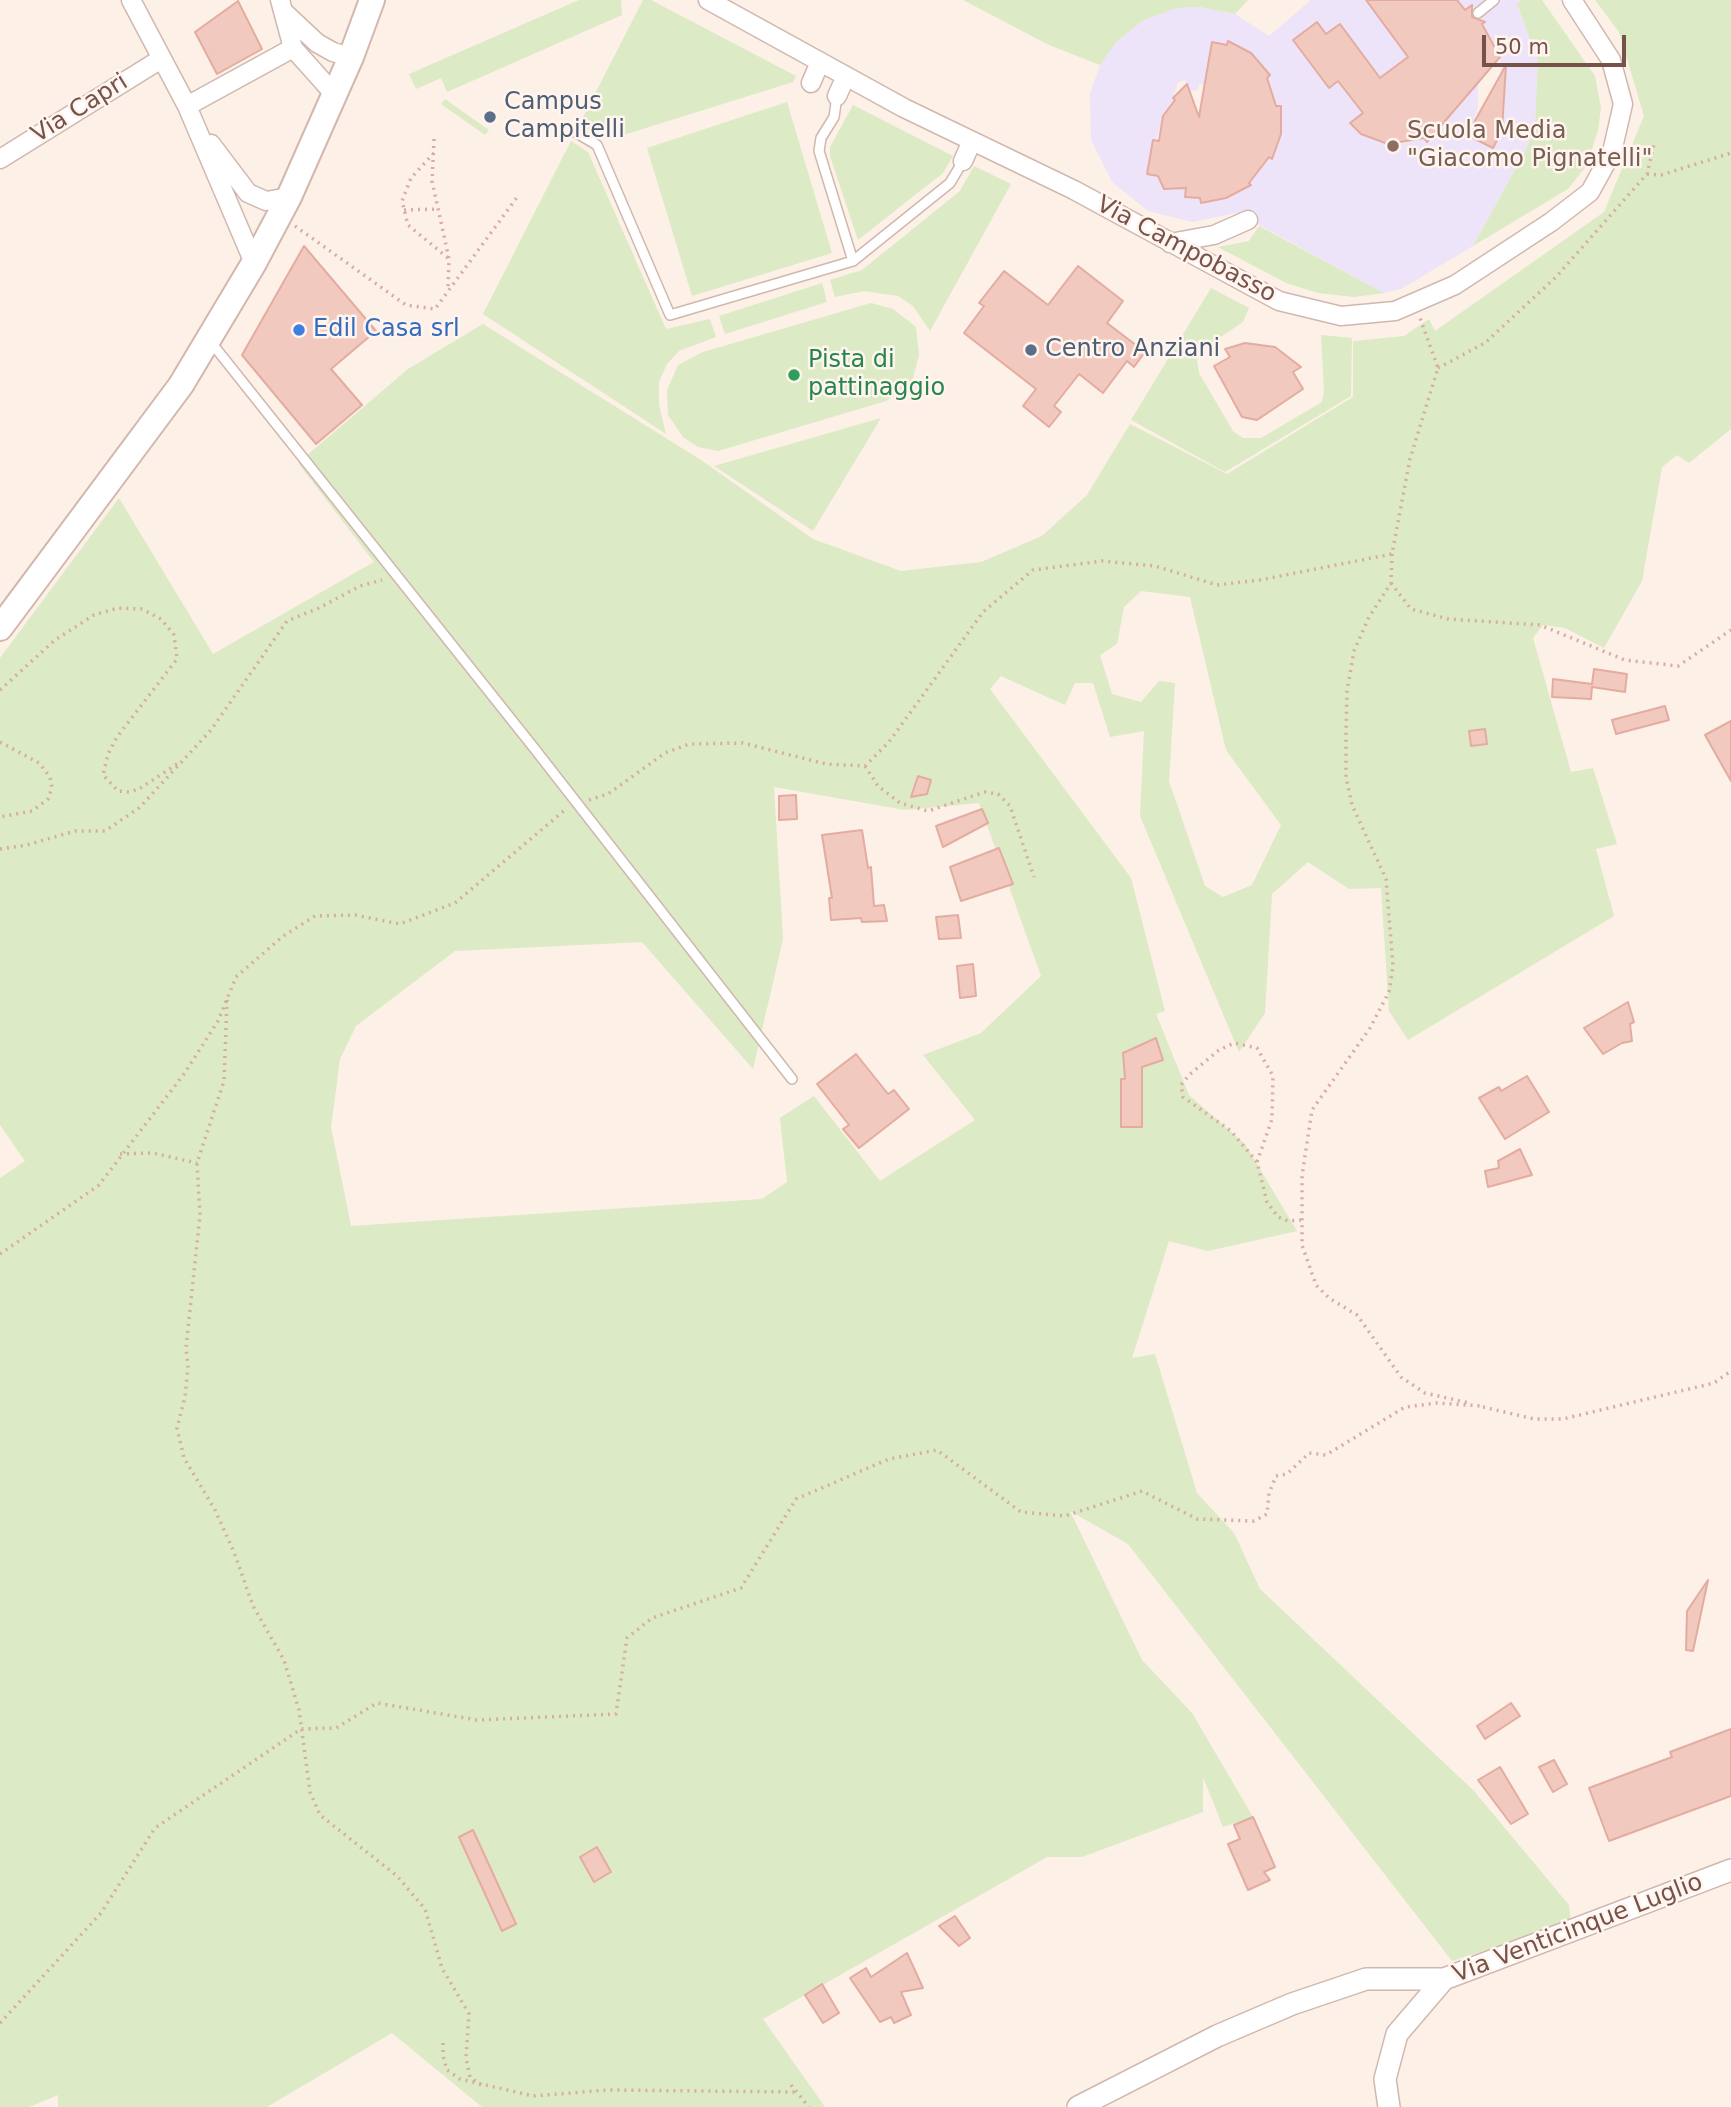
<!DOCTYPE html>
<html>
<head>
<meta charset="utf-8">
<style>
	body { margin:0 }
	#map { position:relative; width:1731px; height:2107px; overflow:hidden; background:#fcf0e7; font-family:"DejaVu Sans",sans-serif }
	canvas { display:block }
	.scale { position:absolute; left:1482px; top:35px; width:144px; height:32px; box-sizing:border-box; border:4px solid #76524b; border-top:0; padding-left:9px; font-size:21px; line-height:24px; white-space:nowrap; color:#76524b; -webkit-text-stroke:5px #fff5ee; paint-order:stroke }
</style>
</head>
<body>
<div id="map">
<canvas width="1731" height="2107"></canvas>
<div class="scale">50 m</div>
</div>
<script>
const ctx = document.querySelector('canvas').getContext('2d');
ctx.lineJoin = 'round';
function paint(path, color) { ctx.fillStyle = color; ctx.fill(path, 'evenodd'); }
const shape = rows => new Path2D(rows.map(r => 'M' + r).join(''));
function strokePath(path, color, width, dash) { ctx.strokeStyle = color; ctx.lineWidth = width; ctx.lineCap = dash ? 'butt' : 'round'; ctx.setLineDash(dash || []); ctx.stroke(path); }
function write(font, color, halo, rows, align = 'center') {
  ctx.font = font + ' "DejaVu Sans",sans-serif'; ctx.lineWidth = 5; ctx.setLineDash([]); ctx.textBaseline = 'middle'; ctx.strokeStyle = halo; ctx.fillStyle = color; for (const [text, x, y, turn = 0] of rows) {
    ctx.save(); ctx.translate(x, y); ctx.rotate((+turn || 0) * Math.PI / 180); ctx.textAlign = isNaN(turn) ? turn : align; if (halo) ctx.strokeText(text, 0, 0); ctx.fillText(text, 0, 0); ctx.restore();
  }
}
const education = shape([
	[1311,0,1366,0,1408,57,1380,78,1340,24,1326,34,1317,22,1294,41,1329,88,1338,81,1352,99,1363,91,1374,105,1350,123,1356,130,1388,144,1407,143,1423,137,1428,143,1478,73,1478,108,1468,135,1492,148,1502,130,1505,103,1500,57,1478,13,1472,5,1465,10,1457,0,1521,0,1517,4,1538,61,1535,124,1527,148,1473,246,1401,289,1384,293,1237,213,1192,222,1148,211,1112,182,1091,140,1090,94,1100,65,1117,41,1144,20,1178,8,1200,7,1235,14,1269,36],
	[1229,41,1251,53,1270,75,1267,78,1276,106,1281,107,1281,134,1272,159,1268,157,1248,182,1250,185,1226,198,1201,203,1200,198,1185,197,1187,186,1165,189,1162,186,1164,177,1147,174,1162,119,1173,121,1173,98,1178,82,1185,80,1189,91,1198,90,1199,84,1204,85,1212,42,1227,45]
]);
const green = shape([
	[579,0,621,0,622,15,447,92,441,78,416,89,409,74],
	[643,0,651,0,796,76,793,82,617,137,594,133,579,125],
	[963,0,1248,0,1235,14,1200,7,1178,8,1144,20,1117,41,1100,65,1049,45],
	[1521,0,1542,0,1595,76,1601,108,1598,130,1587,165,1568,189,1473,246,1527,148,1535,124,1538,61,1517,4],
	[1595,0,1731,0,1731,429,1689,463,1677,455,1662,467,1642,581,1604,648,1565,628,1543,625,1533,638,1571,772,1593,768,1617,844,1596,849,1614,916,1408,1040,1389,1011,1381,888,1349,889,1308,862,1272,894,1265,1013,1239,1052,1140,816,1144,731,1110,737,1093,683,1075,683,1065,705,1001,676,990,689,1131,878,1165,1011,1156,1014,1189,1095,1245,1144,1297,1231,1208,1251,1169,1241,1132,1358,1155,1354,1197,1493,1234,1533,1260,1589,1474,1791,1569,1905,1571,1923,1452,1961,1128,1544,1070,1511,1142,1660,1192,1713,1253,1817,1223,1827,1203,1777,1203,1812,1082,1857,1047,1857,763,2019,825,2107,482,2107,392,2033,267,2107,58,2107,58,2095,29,2107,0,2107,0,1178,25,1161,0,1125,0,658,119,498,213,654,374,562,298,463,408,369,483,324,701,460,813,539,901,571,981,562,1042,536,1087,495,1130,424,1227,474,1353,397,1353,341,1404,336,1429,319,1435,331,1604,212,1644,116,1619,32],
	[1141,591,1190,597,1226,750,1281,825,1252,885,1223,897,1205,886,1169,781,1175,683,1159,681,1141,702,1112,694,1100,655,1117,644,1124,607],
	[774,787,905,810,979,803,1041,976,981,1033,923,1055,975,1120,880,1181,814,1096,780,1118,787,1182,762,1199,351,1226,331,1127,340,1059,356,1026,455,951,642,942,753,1069,783,939],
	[445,99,489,130,485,135,441,104],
	[787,102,832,253,692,296,647,148],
	[853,105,953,156,943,173,858,240,830,156,830,147],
	[571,141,588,152,666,329,710,319,716,337,679,351,667,364,659,382,659,405,666,434,483,314],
	[974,166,1011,184,930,331,913,306,898,296,864,291,835,297,830,280,862,270,960,191],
	[1259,226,1384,293,1354,297,1318,293,1286,283,1218,247,1249,241],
	[822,283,827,302,725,334,719,316],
	[1211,288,1249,308,1243,322,1200,351,1197,361,1199,373,1233,431,1243,438,1261,438,1322,402,1324,392,1321,335,1352,338,1351,396,1225,472,1131,420],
	[871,303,893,309,916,327,919,355,911,385,886,401,718,451,698,447,683,437,668,415,667,390,678,365,703,352],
	[881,418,813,531,714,466]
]);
const building = shape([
	[1366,0,1457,0,1465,10,1472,5,1472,17,1485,22,1482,24,1500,57,1427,142,1424,138,1388,144,1361,134,1350,123,1363,113,1338,81,1329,88,1293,40,1317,22,1326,34,1340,24,1380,78,1408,57,1366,0],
	[238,1,262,49,217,74,195,32,238,1],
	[1228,41,1251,53,1270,75,1267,78,1276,106,1281,106,1281,134,1272,159,1269,157,1249,183,1251,185,1226,198,1201,203,1200,198,1185,197,1186,188,1164,189,1158,176,1147,174,1153,140,1159,141,1163,116,1175,100,1173,98,1187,84,1199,117,1212,42,1227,45,1228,41],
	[1506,65,1502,130,1493,148,1467,135,1506,65],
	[304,246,376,331,331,369,362,405,316,444,242,355,304,246],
	[1078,266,1123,301,1107,323,1145,352,1134,367,1127,361,1103,393,1079,374,1054,406,1061,412,1049,427,1023,406,1036,389,964,333,984,306,979,303,1004,271,1048,305,1078,266],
	[1245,343,1275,347,1301,367,1293,372,1303,389,1257,420,1242,417,1214,366,1230,357,1225,349,1245,343],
	[1594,669,1627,674,1625,692,1592,687,1591,699,1552,697,1553,679,1592,684,1594,669],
	[1665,706,1669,720,1616,734,1612,720,1665,706],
	[1731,721,1731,781,1705,735,1731,721],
	[1485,729,1487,744,1471,746,1469,731,1485,729],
	[918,776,931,780,927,794,911,797,918,776],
	[796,795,797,819,779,820,779,796,796,795],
	[982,809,988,823,943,847,936,826,982,809],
	[862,830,868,868,871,867,874,906,884,905,887,921,862,922,861,918,831,920,829,898,832,898,822,835,862,830],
	[999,848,1013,884,961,901,950,867,999,848],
	[958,915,961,938,939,939,936,917,958,915],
	[973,964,976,996,960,998,957,966,973,964],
	[1628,1002,1634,1022,1630,1024,1632,1041,1622,1043,1603,1054,1584,1028,1628,1002],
	[1156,1038,1163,1060,1142,1067,1142,1127,1121,1127,1121,1079,1125,1079,1123,1053,1156,1038],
	[856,1054,888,1094,894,1090,909,1109,859,1148,843,1129,849,1125,817,1084,856,1054],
	[1527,1076,1549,1112,1505,1139,1479,1098,1499,1087,1501,1091,1527,1076],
	[1520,1149,1532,1175,1488,1187,1485,1171,1499,1168,1498,1161,1520,1149],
	[1708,1580,1693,1651,1686,1650,1687,1611,1708,1580],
	[1511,1703,1520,1716,1485,1739,1477,1726,1511,1703],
	[1731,1729,1731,1796,1609,1841,1589,1788,1672,1757,1670,1752,1731,1729],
	[1554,1760,1567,1784,1553,1792,1539,1767,1554,1760],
	[1500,1767,1528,1814,1511,1824,1478,1780,1500,1767],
	[1253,1817,1275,1867,1264,1872,1270,1880,1248,1890,1228,1844,1240,1839,1234,1825,1253,1817],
	[473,1830,516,1924,502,1931,459,1837,473,1830],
	[597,1847,611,1872,594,1882,580,1857,597,1847],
	[955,1916,970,1938,959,1946,939,1926,955,1916],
	[907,1953,923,1988,901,1992,911,2015,894,2023,891,2017,880,2022,850,1978,866,1968,871,1977,907,1953],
	[822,1984,839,2013,823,2023,805,1995,822,1984]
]);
const path = shape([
	[434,139,432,181,449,259,448,289],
	[434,153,411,178,402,201,408,225,448,258],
	[1647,174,1661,175,1731,153],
	[404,210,439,209],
	[295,226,406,305,435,309,518,196],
	[1438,368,1485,343,1556,277,1647,174,1654,144],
	[1392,554,1391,583,1369,617,1354,651,1347,691,1346,735,1346,777,1352,805,1386,879,1393,966,1389,992,1370,1028,1312,1110,1302,1176,1302,1245,1316,1285,1329,1298,1357,1315,1401,1377,1425,1393,1469,1403],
	[1391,583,1411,609,1448,619,1540,625,1625,660,1678,666,1731,630],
	[0,690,55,640,94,615,118,608,142,609,161,619,174,635,177,659,117,737,108,754,103,775,118,791,129,792,139,789,177,764],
	[0,742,39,763,50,777,52,787,48,799,32,811,0,817],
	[865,766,878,786,900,803,928,811,985,792,998,794,1010,806,1034,877],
	[589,800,608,794,665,753,689,744,743,743,826,764,865,766,889,742,983,612,1033,570,1102,561,1155,566,1217,585,1260,580,1392,554,1410,459,1438,368,1420,318],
	[0,849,27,845,75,831,105,831,139,808,211,730,287,621,319,608,360,586,382,580],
	[227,1000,224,1081,197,1163,200,1215,186,1348,188,1367,185,1397,177,1428,184,1458,215,1510,234,1552,253,1606,284,1660,299,1710,310,1792,320,1815,397,1876,425,1909,442,1968,469,2014,466,2058,470,2077,485,2088],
	[120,1154,153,1153,197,1163],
	[1257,1162,1231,1131,1183,1097,1181,1085,1189,1075,1219,1050,1234,1043,1257,1048,1273,1076,1272,1119,1257,1162,1267,1202,1278,1217,1288,1221,1301,1220],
	[0,1254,99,1185,184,1074,218,1021,236,977,282,937,315,916,355,915,400,924,455,903,566,809],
	[1483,1407,1534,1419,1563,1419,1714,1383,1731,1371],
	[0,2023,101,1913,155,1828,301,1729,336,1728,377,1703,477,1720,616,1714,627,1638,652,1618,741,1588,796,1499,889,1459,937,1450,1021,1512,1065,1516,1142,1491,1197,1519,1254,1521,1267,1514,1269,1493,1276,1476,1287,1474,1309,1453,1326,1455,1405,1407,1437,1403,1482,1406],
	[443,2043,443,2056,447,2070,460,2079,533,2096,607,2090,796,2092],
	[791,2085,809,2107]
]);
const service = shape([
	[1478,13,1494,0],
	[837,96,834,117,821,138,819,151,853,261],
	[575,132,597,145,670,315,853,261,950,183,963,161],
	[210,341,534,748,792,1079]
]);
const minor = shape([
	[131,0,187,106,254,263],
	[280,0,293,48,335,95],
	[708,0,904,108,1074,190,1279,301,1341,316,1395,311,1455,285,1551,222,1590,192,1612,152,1623,104,1611,60,1572,0],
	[285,13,317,43,333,52,351,57],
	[811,83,820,62],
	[837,96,846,76],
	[187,106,293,48],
	[211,144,248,193,266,201,289,197],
	[0,159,161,59],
	[963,161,972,141],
	[1170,243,1214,235,1248,220]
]);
const tertiary = shape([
	[1078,2107,1217,2036,1292,2004,1366,1979,1444,1979],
	[1389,2107,1385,2079,1397,2034,1444,1979,1731,1870]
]);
const secondary = shape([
	[0,628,181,385,254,263,289,197,351,57,372,0]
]);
const markers = [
	[490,117,7,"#5c6f8a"],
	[1393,146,7,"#8d6e63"],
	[299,330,7,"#3f7fe0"],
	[1031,350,7,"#5c6f8a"],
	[794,375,7,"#2e9e5b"]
];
const serviceNames = [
	["Campus",504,103],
	["Campitelli",504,131],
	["Centro Anziani",1045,350]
];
const streetNames = [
	["Via Capri",80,109,-32],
	["Via Campobasso",1186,250,28],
	["Via Venticinque Luglio",1578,1929,-21]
];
const educationNames = [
	["Scuola Media",1407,132],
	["\"Giacomo Pignatelli\"",1407,160]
];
const shopNames = [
	["Edil Casa srl",313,330]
];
const leisureNames = [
	["Pista di",808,361],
	["pattinaggio",808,389]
];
paint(education, '#ede4f9');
paint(green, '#dceac5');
paint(building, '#f2c9bf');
strokePath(building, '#e4aca0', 2);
strokePath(service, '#d0b8af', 12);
strokePath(minor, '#d0b8af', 21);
strokePath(tertiary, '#d0b8af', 24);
strokePath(secondary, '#d3b7ad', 28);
strokePath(path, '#d7aca2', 3.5, [2, 5]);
strokePath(service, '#fff', 9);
strokePath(minor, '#fff', 18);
strokePath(tertiary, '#fff', 21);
strokePath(secondary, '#fff', 24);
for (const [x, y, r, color] of markers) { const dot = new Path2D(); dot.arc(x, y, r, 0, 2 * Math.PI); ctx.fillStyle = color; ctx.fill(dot); strokePath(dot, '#fff5ee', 2.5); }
write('24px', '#4e5e75', '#fff5ee', serviceNames, 'left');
write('24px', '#76524b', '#fff5ee', streetNames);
write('24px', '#785e54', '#fff5ee', educationNames, 'left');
write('24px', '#366cbe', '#fff5ee', shopNames, 'left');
write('24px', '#27864d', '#fff5ee', leisureNames, 'left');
</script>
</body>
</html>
